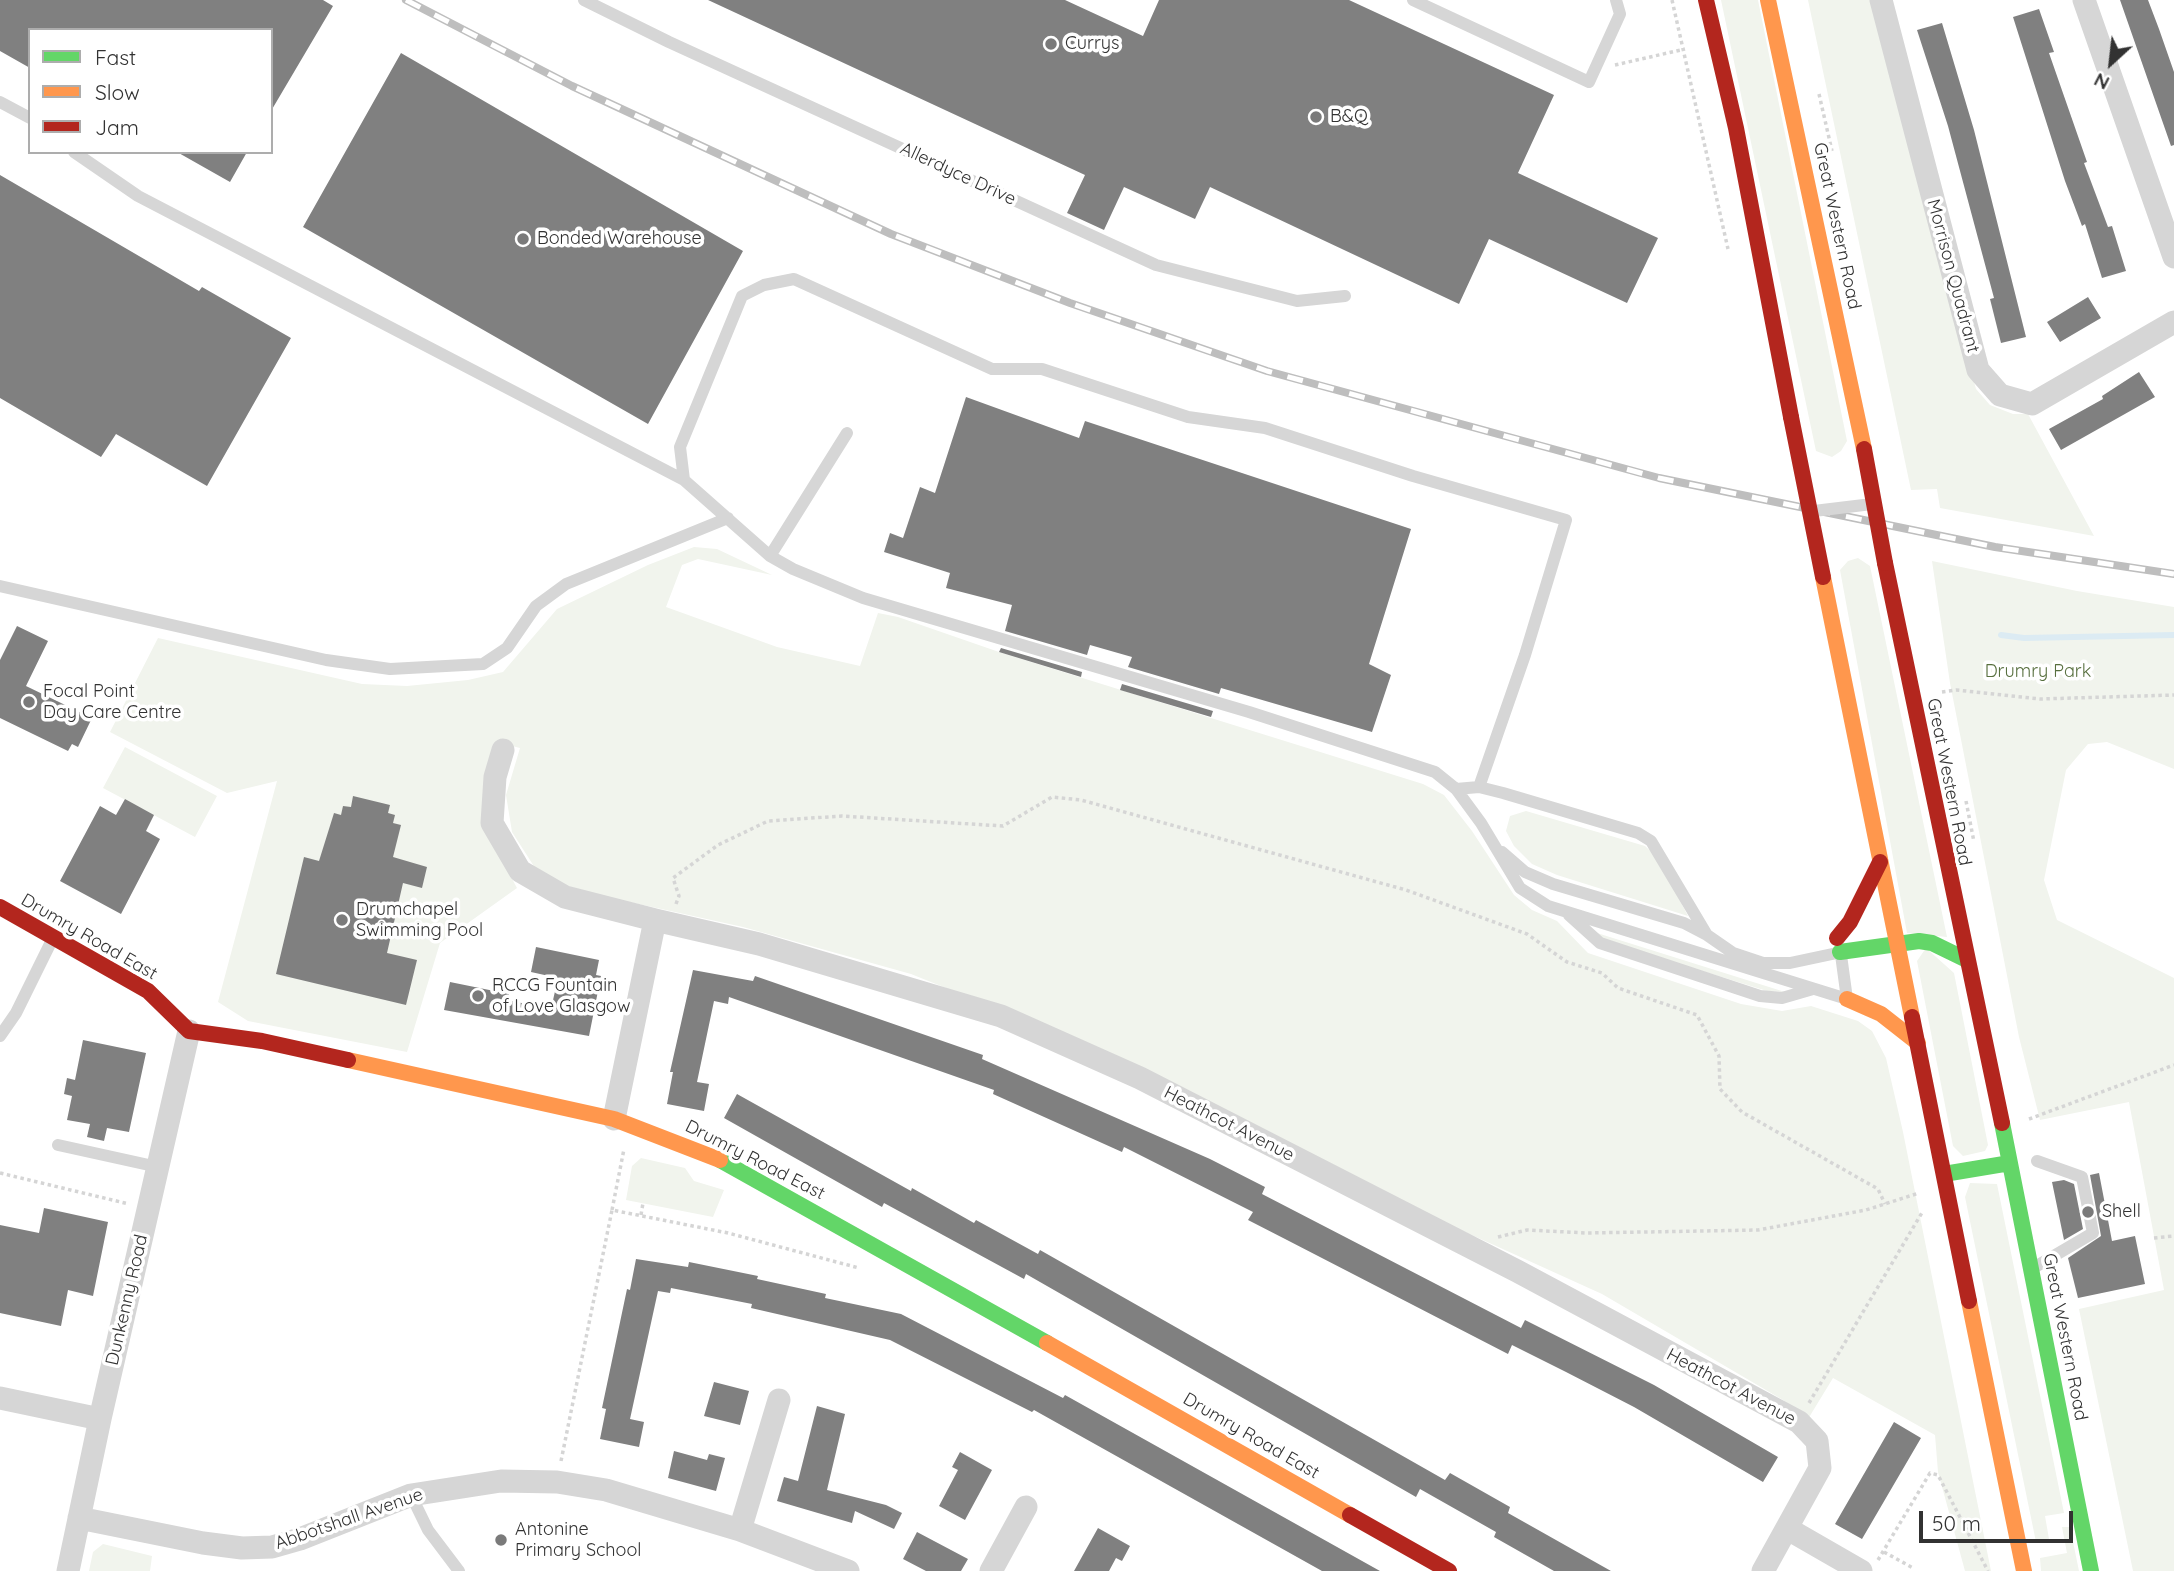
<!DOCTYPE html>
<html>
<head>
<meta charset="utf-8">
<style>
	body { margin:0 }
	#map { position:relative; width:2174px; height:1571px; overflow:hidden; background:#fff; font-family:Quicksand,sans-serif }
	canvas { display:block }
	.legend { position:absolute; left:28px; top:28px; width:245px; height:126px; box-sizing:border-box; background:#fff; border:2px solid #adadad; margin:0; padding:9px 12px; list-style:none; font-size:21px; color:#323232 }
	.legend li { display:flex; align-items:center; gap:14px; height:35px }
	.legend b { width:35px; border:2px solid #adadad }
	.north { position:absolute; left:2076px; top:28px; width:70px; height:70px; -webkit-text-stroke:5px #fff; paint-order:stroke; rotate:207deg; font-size:19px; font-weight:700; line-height:28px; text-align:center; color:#323232 }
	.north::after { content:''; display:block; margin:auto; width:24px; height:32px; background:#323232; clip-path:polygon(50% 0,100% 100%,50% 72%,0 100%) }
	.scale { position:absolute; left:1919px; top:1511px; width:154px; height:32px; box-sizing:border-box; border:4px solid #323232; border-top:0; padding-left:9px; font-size:21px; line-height:24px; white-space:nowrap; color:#323232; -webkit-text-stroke:5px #fff; paint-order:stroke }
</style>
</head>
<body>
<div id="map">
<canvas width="2174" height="1571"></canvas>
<ul class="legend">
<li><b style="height:9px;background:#63d668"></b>Fast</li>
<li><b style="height:9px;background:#ff974d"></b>Slow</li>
<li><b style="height:9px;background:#b3261e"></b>Jam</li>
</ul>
<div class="north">N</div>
<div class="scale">50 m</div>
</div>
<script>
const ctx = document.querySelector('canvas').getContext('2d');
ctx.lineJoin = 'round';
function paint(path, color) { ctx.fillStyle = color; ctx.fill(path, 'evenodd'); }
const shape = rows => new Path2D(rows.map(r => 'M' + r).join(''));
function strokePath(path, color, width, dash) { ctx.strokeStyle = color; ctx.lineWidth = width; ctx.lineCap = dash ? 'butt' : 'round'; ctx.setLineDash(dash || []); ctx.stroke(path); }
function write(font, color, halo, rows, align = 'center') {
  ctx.font = font + ' Quicksand,sans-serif'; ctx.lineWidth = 7; ctx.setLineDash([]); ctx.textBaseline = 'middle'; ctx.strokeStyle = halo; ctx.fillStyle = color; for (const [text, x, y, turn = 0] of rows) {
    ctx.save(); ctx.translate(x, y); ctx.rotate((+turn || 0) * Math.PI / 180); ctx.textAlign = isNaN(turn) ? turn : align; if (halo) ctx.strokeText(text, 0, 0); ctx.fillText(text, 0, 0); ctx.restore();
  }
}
const green = shape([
	[1721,0,1758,0,1847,441,1841,451,1832,457,1816,451],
	[1808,0,1871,0,1976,389,1990,405,2013,414,2028,414,2094,536,1940,508,1937,489,1911,490],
	[694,547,717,549,772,575,698,559,682,565,666,607,777,647,860,666,878,613,898,617,999,652,1423,784,1444,795,1472,831,1514,895,1532,910,1557,921,1588,953,1741,1004,1782,1011,1811,1006,1858,1021,1872,1031,1886,1058,1903,1132,1991,1571,1965,1571,1938,1472,1935,1435,1833,1378,1808,1419,1783,1400,1602,1294,1463,1231,1098,1049,911,974,743,927,566,888,537,871,512,832,506,795,520,748,496,742,482,823,517,888,440,943,407,1052,248,1021,218,1002,277,781,227,793,110,732,158,638,362,684,407,686,468,680,503,672,557,609,648,565],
	[1858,558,1870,566,1947,937,1907,933,1840,570,1848,561],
	[1932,561,2077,591,2174,607,2174,769,2107,742,2088,744,2066,770,2044,880,2057,920,2174,978,2174,1571,2133,1571,2079,1309,2164,1290,2129,1102,2040,1120,2019,1037,1950,683],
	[125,747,217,796,195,837,103,788],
	[1526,811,1645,846,1657,857,1688,916,1557,875,1532,864,1514,846,1506,831,1510,816],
	[1597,933,1785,992,1767,991,1606,941],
	[1926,948,1954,973,1988,1145,1985,1151,1963,1156,1953,1146,1917,961],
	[641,1158,685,1168,694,1181,724,1190,713,1217,626,1200,632,1166],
	[1970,1183,1997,1184,2064,1513,2045,1516,2049,1539,2036,1542,1965,1197],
	[2062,1527,2070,1527,2079,1571,2041,1571,2040,1558,2067,1553],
	[103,1544,152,1556,150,1571,89,1571,93,1552]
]);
const stream = shape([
	[2001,635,2024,638,2174,635]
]);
const building = shape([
	[0,0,323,0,333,6,271,111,271,30,30,30,30,68,0,51],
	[708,0,1065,0,1143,36,1159,0,1349,0,1554,95,1518,173,1658,238,1627,303,1489,239,1459,304,1210,187,1195,219,1124,187,1104,230,1067,213,1085,175],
	[2120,0,2148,0,2159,29,2174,72,2174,145,2171,146],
	[2039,9,2054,52,2049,53,2087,162,2084,163,2108,227,2112,226,2126,271,2102,278,2085,224,2082,226,2065,181,2013,17],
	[1942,23,1974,130,2026,337,2001,343,1990,299,1994,298,1948,126,1917,30],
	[401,53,743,251,648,424,303,227],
	[177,152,247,152,230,182],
	[0,175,199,291,202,287,291,338,207,486,116,434,101,457,0,398],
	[2088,297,2101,318,2060,342,2047,322],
	[2139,372,2155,397,2061,450,2049,429,2103,399,2102,396],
	[966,397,1079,438,1085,421,1411,529,1369,664,1391,675,1372,732,1221,688,1219,694,1128,667,1132,657,1090,645,1087,655,1005,631,1012,605,946,588,950,573,884,552,890,533,903,538,920,487,935,493],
	[17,626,48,641,26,686,92,718,78,747,72,744,68,751,0,718,0,660],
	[1001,648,1082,672,1081,677,999,652],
	[1122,684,1213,711,1211,717,1120,690],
	[353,796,390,805,388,813,395,815,393,823,401,825,393,857,427,867,422,888,403,883,387,953,417,960,406,1005,276,974,304,857,319,861,334,813,341,815,343,806,351,807],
	[125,799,154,815,146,831,160,839,121,914,60,881,100,806,116,815],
	[536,947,599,960,596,975,601,976,589,1036,444,1010,450,982,509,994,507,1000,551,1009,558,978,531,972],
	[693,970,753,981,755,976,983,1055,982,1059,1210,1159,1265,1187,1262,1194,1521,1328,1525,1320,1654,1385,1778,1457,1763,1482,1634,1407,1566,1372,1512,1345,1508,1354,1287,1240,1248,1220,1253,1212,1124,1147,1122,1152,993,1094,994,1090,729,997,728,1004,714,1001,697,1082,709,1084,704,1111,667,1104,673,1072,670,1072],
	[83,1040,146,1053,129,1132,107,1128,104,1141,87,1137,90,1124,67,1120,72,1096,64,1094,67,1078,75,1080],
	[737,1094,911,1191,912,1188,974,1223,976,1220,1038,1254,1040,1250,1445,1480,1450,1473,1510,1507,1508,1513,1611,1571,1554,1571,1494,1537,1496,1532,1420,1489,1416,1497,1026,1274,1024,1279,884,1203,882,1207,724,1118],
	[2099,1173,2112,1241,2135,1236,2145,1284,2078,1298,2068,1258,2101,1236,2090,1175],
	[2064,1180,2074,1184,2083,1229,2064,1240,2052,1182],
	[44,1208,108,1222,93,1296,68,1290,61,1326,0,1313,0,1225,39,1233],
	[636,1259,688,1267,689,1262,758,1276,757,1279,826,1294,825,1298,901,1314,1063,1398,1065,1395,1380,1571,1322,1571,1034,1410,1032,1412,890,1340,751,1308,752,1304,671,1288,670,1293,658,1291,630,1419,644,1422,639,1447,600,1439,606,1409,602,1408,627,1289,630,1290],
	[714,1382,749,1391,740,1425,704,1416],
	[817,1406,845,1414,827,1490,886,1505,902,1513,894,1529,855,1511,852,1523,777,1501,784,1477,798,1481],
	[1894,1422,1921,1438,1862,1539,1835,1524],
	[674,1451,707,1460,709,1454,725,1458,716,1491,668,1478],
	[960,1452,992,1470,965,1520,939,1506,958,1470,952,1467],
	[1098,1528,1130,1546,1122,1561,1116,1558,1109,1571,1074,1571],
	[917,1532,968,1559,961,1571,926,1571,903,1559]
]);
const path = shape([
	[1672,0,1728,249],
	[1615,65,1685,49],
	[1819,94,1832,151],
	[1942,692,1956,690,2040,699,2174,695],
	[1966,801,1974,842],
	[676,904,679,896,673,878,718,845,768,821,842,816,1003,826,1052,797,1081,800,1406,890,1527,934,1567,962,1602,973,1618,988,1697,1015,1719,1056,1720,1089,1742,1112,1878,1189,1885,1204],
	[2029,1119,2174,1065],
	[0,1173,129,1204],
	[612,1210,624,1149],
	[641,1215,643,1203],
	[1498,1237,1527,1230,1587,1233,1758,1230,1866,1210,1919,1193],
	[2154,1238,2174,1236],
	[1809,1403,1923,1211],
	[561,1461,612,1210,728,1233,859,1268],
	[1884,1552,1913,1568],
	[1878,1560,1930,1473,1938,1475,1988,1571]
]);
const lane = shape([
	[584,0,669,42,1156,265,1297,301,1345,296],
	[1413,0,1589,82,1620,14,1616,0],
	[0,102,30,118],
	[74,152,138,196,684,480,770,556,793,569,863,598,1249,712,1435,772,1456,789,1481,823,1520,888,1548,906,1847,999,1841,955],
	[684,480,680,447,742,296,764,285,794,279,992,369,1042,369,1188,417,1265,428,1413,476,1566,520,1525,655,1479,787],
	[770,556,847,433],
	[0,586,326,660,390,669,483,664,507,648,536,606,566,584,728,518],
	[1456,789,1479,787,1503,793,1638,833,1651,841,1707,935,1733,953,1763,963,1790,963,1837,953],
	[1502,852,1525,872,1553,884,1684,923,1707,935],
	[1569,915,1600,943,1760,996,1782,998,1813,989],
	[0,1036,16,1013,53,938],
	[58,1145,158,1167],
	[2035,1267,2093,1233,2082,1177,2037,1161],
	[411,1495,428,1530,459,1571]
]);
const street = shape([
	[1881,0,1978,370,2000,395,2032,404,2174,322],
	[2084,0,2174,257],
	[503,750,495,777,492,823,520,871,565,897,655,920],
	[614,1119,655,920,759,944,1001,1016,1140,1078,1517,1271,1799,1422,1817,1441,1820,1468,1763,1571],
	[0,1398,100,1419],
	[79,1518,203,1543,242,1548,272,1547,300,1539,411,1495,501,1481,557,1482,606,1490,740,1530,848,1571],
	[1788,1529,1861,1571],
	[740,1530,779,1400],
	[68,1571,100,1419,189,1031],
	[991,1571,1026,1507]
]);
const fast = shape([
	[1840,952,1919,941,1932,943,1967,960],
	[2002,1123,2091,1571],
	[720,1160,1047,1343],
	[1944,1174,2010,1163]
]);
const slow = shape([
	[1768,0,1864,449],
	[1823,577,1912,1017],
	[1847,999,1881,1014,1918,1043],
	[348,1060,614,1119,720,1160],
	[1969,1301,2024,1571],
	[1047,1343,1350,1515]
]);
const jam = shape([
	[1706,0,1736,128,1791,417],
	[1885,563,2002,1123],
	[0,907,148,991,189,1031,262,1041,348,1060],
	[1837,938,1850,922,1880,862],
	[1912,1017,1969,1301],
	[1350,1515,1449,1571]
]);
const rail = shape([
	[406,0,572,86,891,234,1070,303,1267,371,1659,478,1995,547,2174,574]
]);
const laneBridge = shape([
	[1814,511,1872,504]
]);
const jamBridge = shape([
	[1791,417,1823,577],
	[1864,449,1885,563]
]);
const markers = [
	[1051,44,7,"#7a7a7a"],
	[1316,117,7,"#7a7a7a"],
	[523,239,7,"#7a7a7a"],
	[29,702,7,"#7a7a7a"],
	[342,920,7,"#7a7a7a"],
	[478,996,7,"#7a7a7a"],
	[2088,1212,7,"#7a7a7a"],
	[501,1540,7,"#7a7a7a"]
];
const poiNames = [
	["Currys",1065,44],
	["B&Q",1330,117],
	["Bonded Warehouse",537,239],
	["Focal Point",43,692],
	["Day Care Centre",43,713],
	["Drumchapel",356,910],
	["Swimming Pool",356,931],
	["RCCG Fountain",492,986],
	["of Love Glasgow",492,1007],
	["Shell",2102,1212],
	["Antonine",515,1530],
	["Primary School",515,1551]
];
const streetNames = [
	["Allerdyce Drive",958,174,25],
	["Great Western Road",1837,226,78],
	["Morrison Quadrant",1953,276,75],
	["Great Western Road",1949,782,79],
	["Drumry Road East",89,937,30],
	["Heathcot Avenue",1229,1124,27],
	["Drumry Road East",755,1160,27],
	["Dunkenny Road",127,1300,-77],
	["Great Western Road",2065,1337,79],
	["Heathcot Avenue",1731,1387,28],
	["Drumry Road East",1251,1436,30],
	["Abbotshall Avenue",349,1519,-19]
];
const parkNames = [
	["Drumry Park",2038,672]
];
paint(green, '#f1f4ed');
strokePath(stream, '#dcebf3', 6);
paint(building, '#808080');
strokePath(path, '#d5d5d5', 3.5, [3.5, 3.5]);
strokePath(lane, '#d6d6d6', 12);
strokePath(street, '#d6d6d6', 23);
strokePath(fast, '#63d668', 16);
strokePath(slow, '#ff974d', 16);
strokePath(jam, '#b3261e', 16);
strokePath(rail, '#bebebe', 8);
strokePath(rail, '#fff', 5, [16]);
strokePath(laneBridge, '#d6d6d6', 12);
strokePath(jamBridge, '#b3261e', 16);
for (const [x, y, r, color] of markers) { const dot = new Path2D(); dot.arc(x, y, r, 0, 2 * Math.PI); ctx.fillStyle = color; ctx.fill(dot); strokePath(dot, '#fff', 2.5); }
write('18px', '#323232', '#fff', poiNames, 'left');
write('18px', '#323232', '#fff', streetNames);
write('18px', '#576f3e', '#fff', parkNames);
</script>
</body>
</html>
